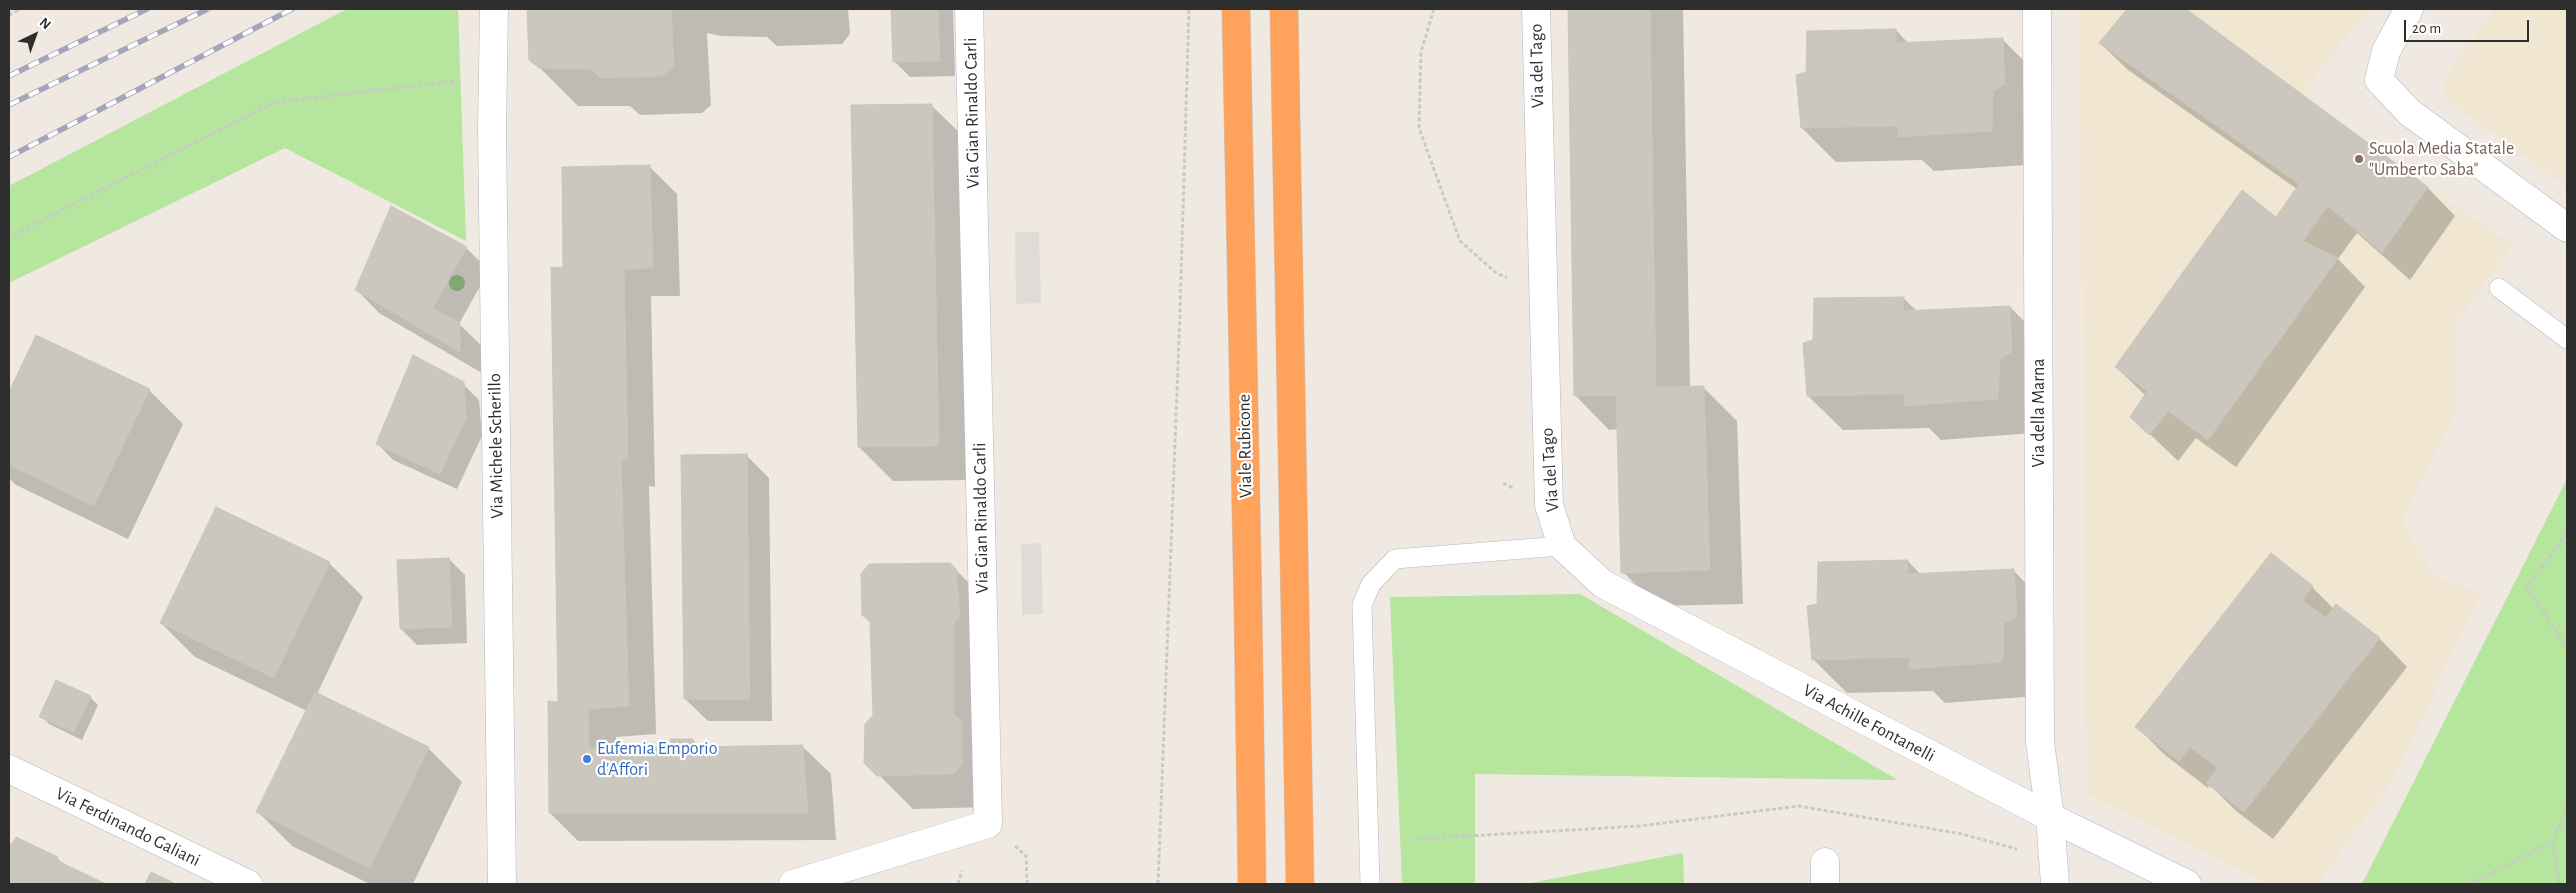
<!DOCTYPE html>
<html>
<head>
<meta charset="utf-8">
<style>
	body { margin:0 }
	#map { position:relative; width:2576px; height:893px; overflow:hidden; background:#efe9e1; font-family:"Alegreya Sans",sans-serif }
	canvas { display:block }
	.frame { position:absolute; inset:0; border:10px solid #2e2e2e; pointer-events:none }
	.north { position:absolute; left:10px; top:10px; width:50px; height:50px; -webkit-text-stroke:4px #fff; paint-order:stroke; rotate:42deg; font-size:14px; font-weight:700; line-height:20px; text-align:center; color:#2e2e2e }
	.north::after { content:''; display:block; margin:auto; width:18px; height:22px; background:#2e2e2e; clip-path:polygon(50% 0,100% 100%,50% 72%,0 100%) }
	.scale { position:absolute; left:2404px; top:20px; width:125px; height:22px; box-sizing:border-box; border:2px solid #2e2e2e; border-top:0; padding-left:6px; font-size:15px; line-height:18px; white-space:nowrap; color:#2e2e2e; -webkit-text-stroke:4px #fff; paint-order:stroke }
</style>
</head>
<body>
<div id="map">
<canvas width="2576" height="893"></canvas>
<div class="frame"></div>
<div class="north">N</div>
<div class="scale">20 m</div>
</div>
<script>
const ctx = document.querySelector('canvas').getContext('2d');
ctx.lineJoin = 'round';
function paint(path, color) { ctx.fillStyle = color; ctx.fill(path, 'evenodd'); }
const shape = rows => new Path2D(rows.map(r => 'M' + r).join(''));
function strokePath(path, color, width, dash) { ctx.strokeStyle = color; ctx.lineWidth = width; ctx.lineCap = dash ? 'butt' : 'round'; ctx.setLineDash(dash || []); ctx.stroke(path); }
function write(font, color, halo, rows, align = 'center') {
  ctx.font = font + ' "Alegreya Sans",sans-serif'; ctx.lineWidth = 4.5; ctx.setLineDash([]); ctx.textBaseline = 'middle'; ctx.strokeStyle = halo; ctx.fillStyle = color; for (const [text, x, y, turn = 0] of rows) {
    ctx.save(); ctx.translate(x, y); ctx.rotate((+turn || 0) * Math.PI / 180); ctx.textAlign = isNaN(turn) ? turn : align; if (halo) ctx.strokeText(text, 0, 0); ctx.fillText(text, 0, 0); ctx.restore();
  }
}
const education = shape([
	[2079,9,2368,9,2302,94,2428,187,2513,245,2455,325,2456,412,2401,520,2433,575,2481,593,2392,782,2317,884,2268,884,2087,795],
	[2495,9,2567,9,2567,188,2446,99,2443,80]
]);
const green = shape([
	[347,9,458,9,466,241,285,148,9,283,9,186],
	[2567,479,2567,884,2362,884],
	[1580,594,1898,780,1475,774,1475,884,1402,884,1390,597],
	[1683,853,1684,884,1526,884]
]);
const plaza = shape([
	[1039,232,1041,303,1016,304,1015,232],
	[1041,543,1043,614,1022,615,1021,544]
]);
const shadow = shape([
	[529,9,848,9,850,34,842,44,777,46,767,37,721,36,707,33,711,105,702,113,640,115,630,106,578,106,531,59],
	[892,9,953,9,955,76,910,77,894,61],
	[1569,9,1683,9,1690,387,1703,387,1737,421,1743,604,1657,606,1623,572,1618,429,1609,430,1575,395],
	[2129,9,2183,9,2428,188,2455,216,2410,280,2357,233,2338,259,2365,287,2236,467,2196,438,2178,461,2132,417,2146,396,2116,367,2276,219,2297,189,2128,70,2100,43],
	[1896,30,1909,44,2002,39,2036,73,2026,165,1934,171,1922,160,1836,162,1802,128,1807,73],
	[931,105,966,139,972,480,893,481,859,447],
	[649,166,677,194,680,296,651,296,655,487,649,486,656,734,616,737,616,749,672,748,693,740,700,748,803,747,831,774,836,840,578,841,550,813,560,703,565,269],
	[466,248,489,270,459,324,483,347,482,373,379,313,357,290],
	[1903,298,1917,311,2010,307,2044,341,2032,433,1941,440,1929,428,1843,430,1808,396,1814,341],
	[36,337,149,390,183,424,128,539,16,485,9,478,9,395],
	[463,384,479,400,482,436,457,489,393,460,377,443],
	[746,455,769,478,772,721,708,721,685,699],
	[2271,554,2312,587,2334,609,2337,606,2380,639,2407,667,2273,839,2236,811,2210,785,2208,788,2165,755,2137,727],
	[449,559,465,575,467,643,417,645,401,629],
	[1908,561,1921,575,2013,570,2047,605,2037,696,1945,703,1933,691,1847,693,1813,659,1818,605],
	[329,563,363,597,317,694,428,748,462,782,413,884,370,884,292,846,258,812,307,711,195,657,161,623],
	[956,570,990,604,988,807,913,809,866,762,875,715],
	[90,697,98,705,82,740,49,724,41,716],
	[16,839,57,858,65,866,103,884,9,884,9,844,13,846]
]);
const building = shape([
	[527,9,671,9,674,67,664,76,601,78,591,69,539,68,529,60,527,9],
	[891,9,938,9,940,61,893,62,891,9],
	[1568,9,1650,9,1656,387,1704,386,1710,570,1621,573,1616,395,1574,396,1568,9],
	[2127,9,2186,9,2428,187,2382,253,2328,206,2303,241,2338,258,2208,440,2168,411,2149,435,2130,417,2147,391,2115,367,2242,190,2276,217,2299,184,2099,43,2127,9],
	[1896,29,1896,43,2003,38,2005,84,1993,91,1992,131,1898,137,1898,126,1801,128,1796,75,1806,72,1807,31,1896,29],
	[932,104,939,446,858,447,851,105,932,104],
	[650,165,653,268,624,269,628,459,621,459,629,706,588,709,589,748,671,747,670,739,693,739,693,747,803,745,808,813,549,813,548,701,558,702,551,267,563,268,562,167,650,165],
	[391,206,467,247,433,308,460,323,460,352,355,290,391,206],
	[1904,297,1903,311,2010,306,2012,352,2000,359,1998,399,1905,406,1904,394,1807,396,1803,343,1813,340,1814,298,1904,297],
	[36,335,150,389,94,506,9,465,9,392,36,335],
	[413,355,464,382,466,419,440,474,376,444,413,355],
	[747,454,750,699,684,699,681,455,747,454],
	[216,507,330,562,274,678,160,623,216,507],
	[2271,553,2313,586,2302,600,2326,618,2336,604,2380,638,2244,812,2206,783,2218,768,2190,747,2179,761,2135,727,2271,553],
	[449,558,452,627,400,629,397,560,449,558],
	[1908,560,1907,574,2014,569,2017,616,2004,623,2003,662,1909,669,1909,657,1812,660,1807,606,1817,604,1818,562,1908,560],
	[950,563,956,569,960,616,954,623,954,714,962,722,962,764,953,774,877,776,864,763,865,724,873,715,870,622,862,615,861,574,869,564,950,563],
	[56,680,91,696,74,732,39,717,56,680],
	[315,692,429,747,370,868,256,812,315,692],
	[16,837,58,857,56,860,106,884,9,884,9,842,12,844,16,837],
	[151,872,176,884,145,884,151,872]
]);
const path = shape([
	[1434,9,1421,52,1419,128,1460,241,1495,272,1507,278],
	[9,15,20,9],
	[9,237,275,102,457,81],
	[1503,483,1513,488],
	[2567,533,2527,587,2567,647],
	[1416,839,1640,826,1799,806,1962,834,2017,849],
	[1015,846,1026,856,1027,884],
	[958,884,962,871],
	[1158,884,1180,312,1189,9],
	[2470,884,2553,841],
	[2559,884,2553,841,2567,807]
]);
const lane = shape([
	[2499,288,2567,339],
	[1370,884,1362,605,1371,584,1395,559,1562,546]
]);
const street = shape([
	[494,9,492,130,502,884],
	[1536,9,1549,505,1562,546,1603,584,2050,817,2187,884],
	[2037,9,2040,742,2050,817,2055,884],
	[2409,9,2386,51,2379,80,2409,112,2567,228],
	[9,769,248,884],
	[1825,862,1825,884],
	[793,884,988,824,969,9]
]);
const highway = shape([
	[1236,9,1248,607,1252,884],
	[1284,9,1300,884]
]);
const rail = shape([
	[9,76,147,9],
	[9,105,208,9],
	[9,157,292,9]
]);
const trees = [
	[457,283]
];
const markers = [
	[2359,159,5,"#8d6e63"],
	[587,759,5,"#3f7fe0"]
];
const streetNames = [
	["Via del Tago",1537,66,-91],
	["Via Gian Rinaldo Carli",972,113,-91],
	["Via della Marna",2039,413,-90],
	["Via Michele Scherillo",496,446,-91],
	["Viale Rubicone",1245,446,-91],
	["Via del Tago",1550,470,-94],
	["Via Gian Rinaldo Carli",981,518,-91],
	["Via Achille Fontanelli",1869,723,28],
	["Via Ferdinando Galiani",128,827,26]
];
const educationNames = [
	["Scuola Media Statale",2369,149],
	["\"Umberto Saba\"",2369,170]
];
const shopNames = [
	["Eufemia Emporio",597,749],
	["d'Affori",597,770]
];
paint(education, '#f0e6d1');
paint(green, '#b6e59e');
paint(plaza, '#dfdcd8');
paint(shadow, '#0003');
paint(building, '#cbc7bf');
strokePath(building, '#cbc5ba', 1);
strokePath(lane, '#b4b7c1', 20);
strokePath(street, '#b4b7c1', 29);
strokePath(highway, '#c9c9c9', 29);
strokePath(path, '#c9c9c9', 3, [4, 2.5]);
strokePath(lane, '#fff', 19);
strokePath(street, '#fff', 28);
strokePath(highway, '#ffa35c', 28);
strokePath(rail, '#a3a6b8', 5.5);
strokePath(rail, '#fff', 4, [11]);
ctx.fillStyle = '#84a574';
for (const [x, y] of trees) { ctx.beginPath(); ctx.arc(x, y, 8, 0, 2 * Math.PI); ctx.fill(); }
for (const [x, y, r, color] of markers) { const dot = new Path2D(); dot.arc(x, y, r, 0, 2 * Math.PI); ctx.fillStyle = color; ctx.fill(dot); strokePath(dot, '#fff', 2); }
write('18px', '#2e2e2e', '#fff', streetNames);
write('18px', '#785e54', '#fff', educationNames, 'left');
write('18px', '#366cbe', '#fff', shopNames, 'left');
</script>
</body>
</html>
